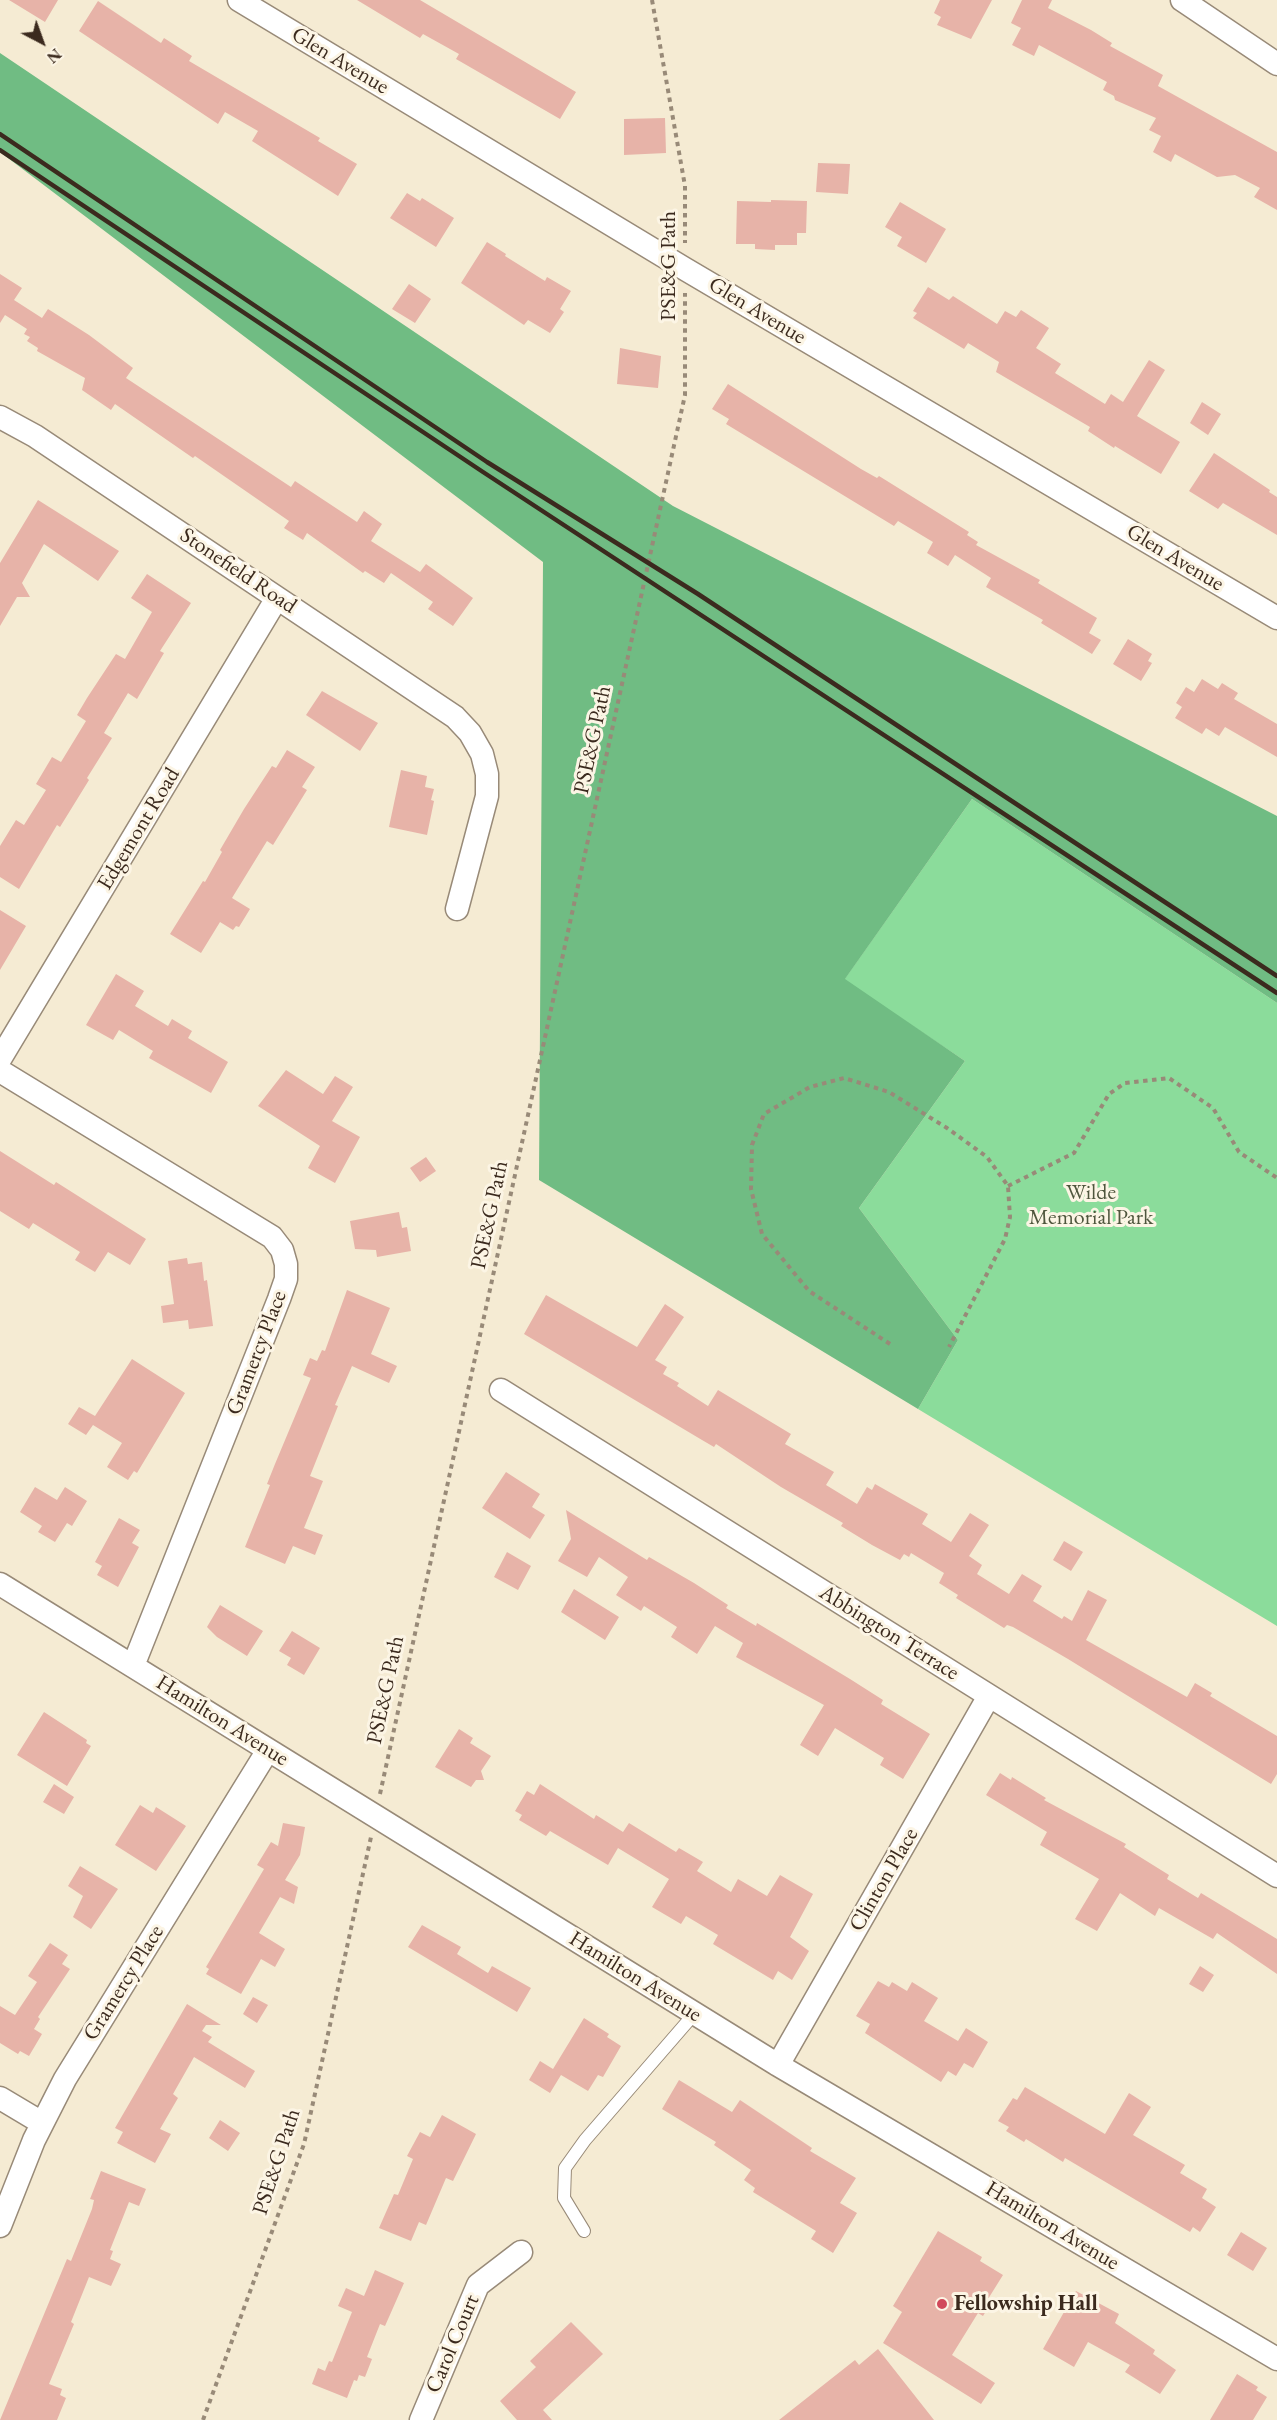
<!DOCTYPE html>
<html>
<head>
<meta charset="utf-8">
<style>
	body { margin:0 }
	#map { position:relative; width:1277px; height:2420px; overflow:hidden; background:#f5ebd3; font-family:"EB Garamond",serif }
	canvas { display:block }
	.north { position:absolute; left:12px; top:12px; width:60px; height:60px; -webkit-text-stroke:4px #fcf5e5; paint-order:stroke; rotate:139deg; font-size:16px; font-weight:700; line-height:24px; text-align:center; color:#3b2a1e }
	.north::after { content:''; display:block; margin:auto; width:21px; height:27px; background:#3b2a1e; clip-path:polygon(50% 0,100% 100%,50% 72%,0 100%) }
</style>
</head>
<body>
<div id="map">
<canvas width="1277" height="2420"></canvas>
<div class="north">N</div>
</div>
<script>
const ctx = document.querySelector('canvas').getContext('2d');
ctx.lineJoin = 'round';
function paint(path, color) { ctx.fillStyle = color; ctx.fill(path, 'evenodd'); }
const shape = rows => new Path2D(rows.map(r => 'M' + r).join(''));
function strokePath(path, color, width, dash) { ctx.strokeStyle = color; ctx.lineWidth = width; ctx.lineCap = dash ? 'butt' : 'round'; ctx.setLineDash(dash || []); ctx.stroke(path); }
function write(font, color, halo, rows, align = 'center') {
  ctx.font = font + ' "EB Garamond",serif'; ctx.lineWidth = 6; ctx.setLineDash([]); ctx.textBaseline = 'middle'; ctx.strokeStyle = halo; ctx.fillStyle = color; for (const [text, x, y, turn = 0] of rows) {
    ctx.save(); ctx.translate(x, y); ctx.rotate((+turn || 0) * Math.PI / 180); ctx.textAlign = isNaN(turn) ? turn : align; if (halo) ctx.strokeText(text, 0, 0); ctx.fillText(text, 0, 0); ctx.restore();
  }
}
const green = shape([
	[972,799,1277,1003,1277,1626,918,1409,958,1340,859,1208,965,1061,844,980]
]);
const forest = shape([
	[0,53,673,506,1277,816,1277,1003,972,799,845,979,965,1061,859,1208,958,1340,918,1409,539,1180,543,562,0,152]
]);
const building = shape([
	[9,0,58,0,45,22],
	[357,0,420,0,576,92,560,119,456,59,459,54,423,34,420,38],
	[940,0,992,0,971,39,937,25,941,17,934,13],
	[1022,0,1052,0,1048,8,1091,30,1112,43,1110,46,1163,75,1158,86,1277,152,1277,210,1254,197,1260,188,1235,175,1217,177,1175,154,1171,162,1153,152,1161,136,1149,130,1156,118,1115,100,1114,96,1103,90,1107,82,1039,45,1034,56,1012,45,1021,28,1011,23],
	[98,1,161,43,164,38,192,56,189,61,320,138,318,141,357,164,338,196,252,141,258,131,225,112,218,124,79,31],
	[665,118,666,153,624,155,624,119],
	[818,163,850,164,848,194,816,192],
	[407,193,420,201,422,198,454,218,436,247,390,218],
	[771,200,807,201,806,233,797,233,797,245,775,245,775,250,755,249,755,244,736,244,737,201,771,202],
	[900,202,946,229,926,263,897,246,902,237,885,227],
	[487,242,506,254,505,256,545,281,547,277,571,291,560,309,564,312,550,333,528,320,524,325,461,283],
	[0,274,22,288,14,300,42,318,48,309,89,335,133,368,126,378,291,487,295,481,357,522,364,511,382,524,371,541,420,572,426,564,473,598,453,626,428,609,433,602,391,573,384,583,365,571,363,573,307,533,303,540,284,528,289,521,195,456,193,458,115,404,111,410,82,390,85,378,37,351,38,348,27,341,30,337,24,334,27,329,5,315,0,323],
	[409,284,431,299,415,323,392,309],
	[928,287,949,300,953,296,997,324,1005,311,1016,317,1021,310,1049,328,1036,348,1061,364,1055,373,1105,404,1111,394,1123,402,1149,360,1165,370,1137,416,1180,442,1161,474,1115,446,1114,448,1088,431,1090,427,996,372,999,362,968,343,964,349,913,318,917,313,913,311],
	[620,348,661,356,658,388,617,384],
	[728,384,861,469,877,478,879,476,969,532,967,535,978,542,976,545,1040,580,1038,583,1097,618,1089,633,1101,640,1092,654,1041,623,1043,620,986,587,991,578,955,555,948,566,927,553,933,542,898,521,894,526,726,424,729,419,712,409],
	[1202,402,1221,414,1208,435,1190,423],
	[1214,453,1270,490,1269,492,1277,497,1277,535,1223,503,1218,509,1189,491],
	[38,500,119,551,98,581,44,544,22,583,30,597,17,597,0,626,0,563],
	[147,574,191,603,160,651,164,653,137,699,128,693,104,733,112,738,87,778,89,780,60,827,57,825,19,889,0,877,0,846,16,820,24,825,46,790,36,784,52,757,61,762,86,721,77,715,87,698,116,654,125,659,152,612,131,598],
	[1128,639,1152,654,1148,661,1152,663,1141,681,1113,664],
	[1202,679,1218,689,1222,683,1238,693,1234,699,1277,724,1277,757,1225,727,1219,736,1206,728,1202,734,1175,718,1182,707,1176,703,1186,687,1194,692],
	[322,691,378,723,360,751,306,715],
	[287,750,315,767,302,787,307,790,273,845,267,841,232,898,250,909,239,927,236,926,233,930,220,922,201,953,170,934,203,881,205,882,222,852,220,850,244,809,272,766,276,768],
	[401,770,427,776,425,787,434,789,431,800,434,801,427,835,389,827],
	[0,910,26,926,0,970],
	[116,974,144,991,135,1006,168,1026,172,1019,192,1031,188,1038,228,1062,211,1093,149,1058,153,1051,119,1030,113,1040,86,1025],
	[286,1070,323,1094,335,1076,353,1087,332,1121,360,1137,335,1183,308,1168,320,1146,258,1106],
	[0,1151,54,1185,56,1182,146,1239,130,1265,108,1252,95,1272,75,1260,80,1252,33,1223,29,1229,0,1211],
	[426,1157,436,1171,420,1182,410,1168],
	[399,1212,402,1228,407,1227,411,1251,377,1257,376,1250,355,1249,350,1221],
	[187,1258,188,1264,202,1262,204,1281,207,1280,213,1326,189,1329,188,1320,163,1323,161,1306,174,1304,168,1261],
	[347,1290,390,1308,371,1354,397,1366,389,1383,352,1366,335,1405,338,1406,310,1476,323,1481,304,1528,323,1535,315,1555,293,1546,285,1564,245,1547,270,1485,267,1484,275,1464,311,1378,303,1375,310,1358,317,1361,322,1350,325,1351],
	[546,1295,637,1347,665,1304,684,1317,655,1360,667,1367,663,1374,679,1383,677,1386,708,1406,718,1390,791,1434,785,1444,834,1472,826,1485,857,1504,867,1487,872,1490,875,1484,928,1514,922,1524,951,1542,970,1513,989,1525,969,1556,982,1565,977,1574,1009,1594,1022,1574,1042,1586,1033,1601,1062,1619,1064,1616,1072,1621,1088,1590,1107,1600,1086,1640,1187,1697,1195,1683,1212,1693,1210,1696,1277,1736,1277,1774,1271,1784,1068,1659,1013,1627,1007,1625,1004,1628,956,1598,958,1595,939,1583,944,1573,911,1553,909,1557,904,1554,900,1560,872,1545,841,1526,843,1523,781,1487,716,1444,714,1447,702,1440,524,1334],
	[132,1359,185,1393,137,1473,134,1471,128,1480,107,1467,122,1443,93,1425,86,1435,68,1424,79,1407,95,1416],
	[506,1472,540,1494,532,1507,545,1515,530,1539,482,1508],
	[35,1487,57,1500,65,1487,87,1501,72,1526,67,1523,55,1542,38,1532,42,1526,20,1512],
	[566,1510,647,1560,649,1557,694,1583,728,1605,726,1608,756,1626,757,1623,850,1679,883,1700,881,1704,930,1734,903,1779,880,1765,884,1758,835,1728,818,1756,800,1745,824,1705,736,1657,743,1643,715,1626,697,1654,671,1637,677,1627,644,1606,641,1611,616,1595,628,1577,599,1557,587,1577,558,1561,571,1539],
	[119,1518,140,1530,132,1543,139,1547,118,1587,97,1575,102,1566,95,1562],
	[1064,1541,1083,1552,1071,1571,1053,1560],
	[507,1552,531,1566,518,1590,494,1577],
	[574,1589,619,1617,605,1640,561,1612],
	[220,1605,263,1631,247,1656,217,1637,207,1627],
	[292,1631,320,1648,304,1675,287,1665,291,1658,279,1651],
	[44,1712,87,1740,86,1743,91,1746,67,1786,17,1755],
	[459,1729,473,1738,470,1743,491,1756,481,1771,484,1780,476,1780,471,1787,435,1767],
	[1000,1773,1011,1780,1012,1777,1046,1798,1044,1800,1126,1844,1124,1847,1169,1875,1167,1879,1198,1898,1201,1893,1277,1939,1277,1974,1217,1933,1213,1939,1159,1908,1155,1916,1120,1893,1097,1931,1075,1919,1099,1879,1040,1845,1047,1832,986,1795],
	[54,1784,74,1797,64,1814,43,1802],
	[540,1784,594,1819,596,1815,623,1832,629,1823,676,1852,679,1848,703,1862,697,1871,731,1892,738,1879,767,1896,780,1875,813,1894,790,1937,809,1951,792,1980,778,1971,773,1980,713,1944,718,1935,686,1916,681,1924,652,1907,669,1879,618,1848,608,1865,550,1831,546,1836,519,1820,522,1815,515,1811,527,1791,534,1795],
	[140,1805,153,1813,156,1807,186,1826,156,1871,115,1845],
	[283,1823,305,1827,300,1855,285,1880,298,1887,294,1904,280,1897,259,1933,285,1949,275,1967,261,1959,241,1994,206,1974,209,1969,206,1967,264,1869,257,1865,271,1842,278,1846],
	[80,1866,118,1889,91,1929,73,1917,83,1896,68,1886],
	[422,1925,461,1947,457,1954,488,1973,492,1966,531,1988,517,2012,408,1947],
	[50,1943,68,1955,62,1964,70,1969,38,2017,40,2019,34,2029,42,2034,29,2056,20,2051,18,2054,0,2043,0,2006,15,2015,37,1982,28,1976],
	[1200,1966,1214,1975,1203,1992,1189,1984],
	[878,1981,889,1987,892,1982,907,1991,912,1982,938,1998,924,2021,958,2041,966,2028,988,2042,973,2068,964,2063,956,2076,948,2071,941,2082,865,2033,870,2024,856,2016],
	[253,1997,268,2005,257,2023,243,2014],
	[187,2004,221,2025,206,2025,202,2031,212,2037,208,2042,255,2071,245,2088,194,2057,173,2094,178,2098,160,2129,171,2134,155,2163,117,2143,123,2132,115,2128],
	[584,2018,609,2034,607,2037,621,2046,603,2077,598,2075,588,2091,561,2075,550,2093,529,2080,540,2061,553,2069],
	[679,2080,732,2112,740,2100,812,2148,810,2151,856,2178,840,2203,857,2213,833,2253,811,2239,816,2231,753,2192,755,2188,744,2180,751,2170,714,2145,716,2142,662,2109],
	[1025,2087,1105,2134,1129,2093,1151,2107,1133,2135,1185,2165,1180,2173,1207,2189,1202,2198,1216,2207,1200,2232,1193,2227,1190,2232,1065,2158,1063,2162,1026,2139,1024,2142,1006,2131,1009,2127,998,2121,1013,2098,1017,2100],
	[442,2115,476,2134,453,2181,446,2178,426,2225,419,2222,411,2241,379,2228,394,2194,398,2195,413,2159,407,2156,420,2132,430,2137],
	[220,2120,240,2133,228,2151,209,2138],
	[101,2171,146,2189,139,2206,129,2202,110,2250,113,2251,110,2259,121,2264,111,2286,89,2277,71,2322,74,2324,49,2384,62,2389,60,2395,66,2398,57,2420,0,2420,67,2259,71,2261,92,2209,94,2200,90,2199],
	[938,2231,982,2257,980,2261,1003,2275,988,2299,992,2301,983,2316,978,2313,952,2355,995,2383,981,2404,883,2343,902,2312,893,2306],
	[1241,2232,1267,2248,1253,2271,1227,2255],
	[375,2270,404,2283,385,2326,380,2324,367,2357,372,2359,365,2377,359,2375,357,2381,354,2380,347,2398,312,2384,318,2368,325,2371,329,2361,332,2362,352,2312,338,2306,346,2288,364,2296],
	[1076,2291,1119,2314,1115,2323,1155,2350,1153,2354,1176,2370,1160,2394,1125,2372,1130,2365,1088,2342,1074,2367,1043,2349],
	[571,2322,603,2354,543,2410,552,2420,517,2420,500,2401,536,2367,530,2361],
	[878,2349,934,2420,779,2420,855,2360,859,2365],
	[1237,2374,1258,2387,1256,2390,1267,2397,1253,2420,1210,2420]
]);
const path = shape([
	[652,0,685,186,685,243],
	[1008,1186,1074,1153,1109,1094,1125,1083,1169,1078,1213,1108,1239,1152,1277,1178],
	[890,1344,809,1291,762,1234,751,1189,752,1145,764,1114,810,1087,844,1078,889,1092,947,1128,987,1157,1008,1186,1010,1217,1005,1239,949,1347],
	[380,1794,685,395,685,293],
	[203,2420,304,2144,371,1837]
]);
const lane = shape([
	[584,2231,564,2198,565,2168,585,2140,695,2013]
]);
const street = shape([
	[239,0,685,269,1277,618],
	[1182,0,1277,64],
	[0,417,35,436,455,717,470,733,482,754,487,774,487,796,457,909],
	[0,1059,277,598],
	[0,1071,272,1237,282,1250,286,1264,286,1279,279,1299,133,1666],
	[501,1390,1277,1876],
	[0,1584,778,2065,1277,2359],
	[778,2065,989,1696],
	[0,2098,42,2123],
	[0,2226,34,2140,65,2079,268,1750],
	[421,2420,478,2285,521,2252]
]);
const rail = shape([
	[0,134,487,462,698,594,1277,976],
	[0,150,483,472,1277,993]
]);
const markers = [
	[942,2304,6,"#d1495b"]
];
const streetNames = [
	["Glen Avenue",340,61,31],
	["PSE&G Path",669,266,-90],
	["Glen Avenue",757,311,31],
	["Glen Avenue",1175,558,31],
	["Stonefield Road",238,571,34],
	["PSE&G Path",593,740,-78],
	["Edgemont Road",139,829,-59],
	["PSE&G Path",490,1215,-78],
	["Gramercy Place",257,1353,-69],
	["Abbington Terrace",889,1633,32],
	["PSE&G Path",386,1690,-78],
	["Hamilton Avenue",222,1721,32],
	["Clinton Place",884,1880,-60],
	["Hamilton Avenue",635,1977,32],
	["Gramercy Place",124,1983,-58],
	["PSE&G Path",277,2162,-72],
	["Hamilton Avenue",1052,2226,31],
	["Carol Court",453,2344,-67]
];
const parkNames = [
	["Wilde",1091,1193],
	["Memorial Park",1091,1218]
];
const poiNames = [
	["Fellowship Hall",954,2304]
];
paint(green, '#8bdc9b');
paint(forest, '#70bc83');
paint(building, '#e7b3a8');
strokePath(lane, '#988a78', 14);
strokePath(street, '#988a78', 25);
strokePath(path, '#988a78', 4, [4.5, 4.5]);
strokePath(lane, '#fff', 12);
strokePath(street, '#fff', 22);
strokePath(rail, '#3b2a1e', 4.5);
for (const [x, y, r, color] of markers) { const dot = new Path2D(); dot.arc(x, y, r, 0, 2 * Math.PI); ctx.fillStyle = color; ctx.fill(dot); strokePath(dot, '#fcf5e5', 2); }
write('22px', '#3b2a1e', '#fcf5e5', streetNames);
write('22px', '#4f563d', '#fcf5e5', parkNames);
write('bold 22px', '#3b2a1e', '#fcf5e5', poiNames, 'left');
</script>
</body>
</html>
